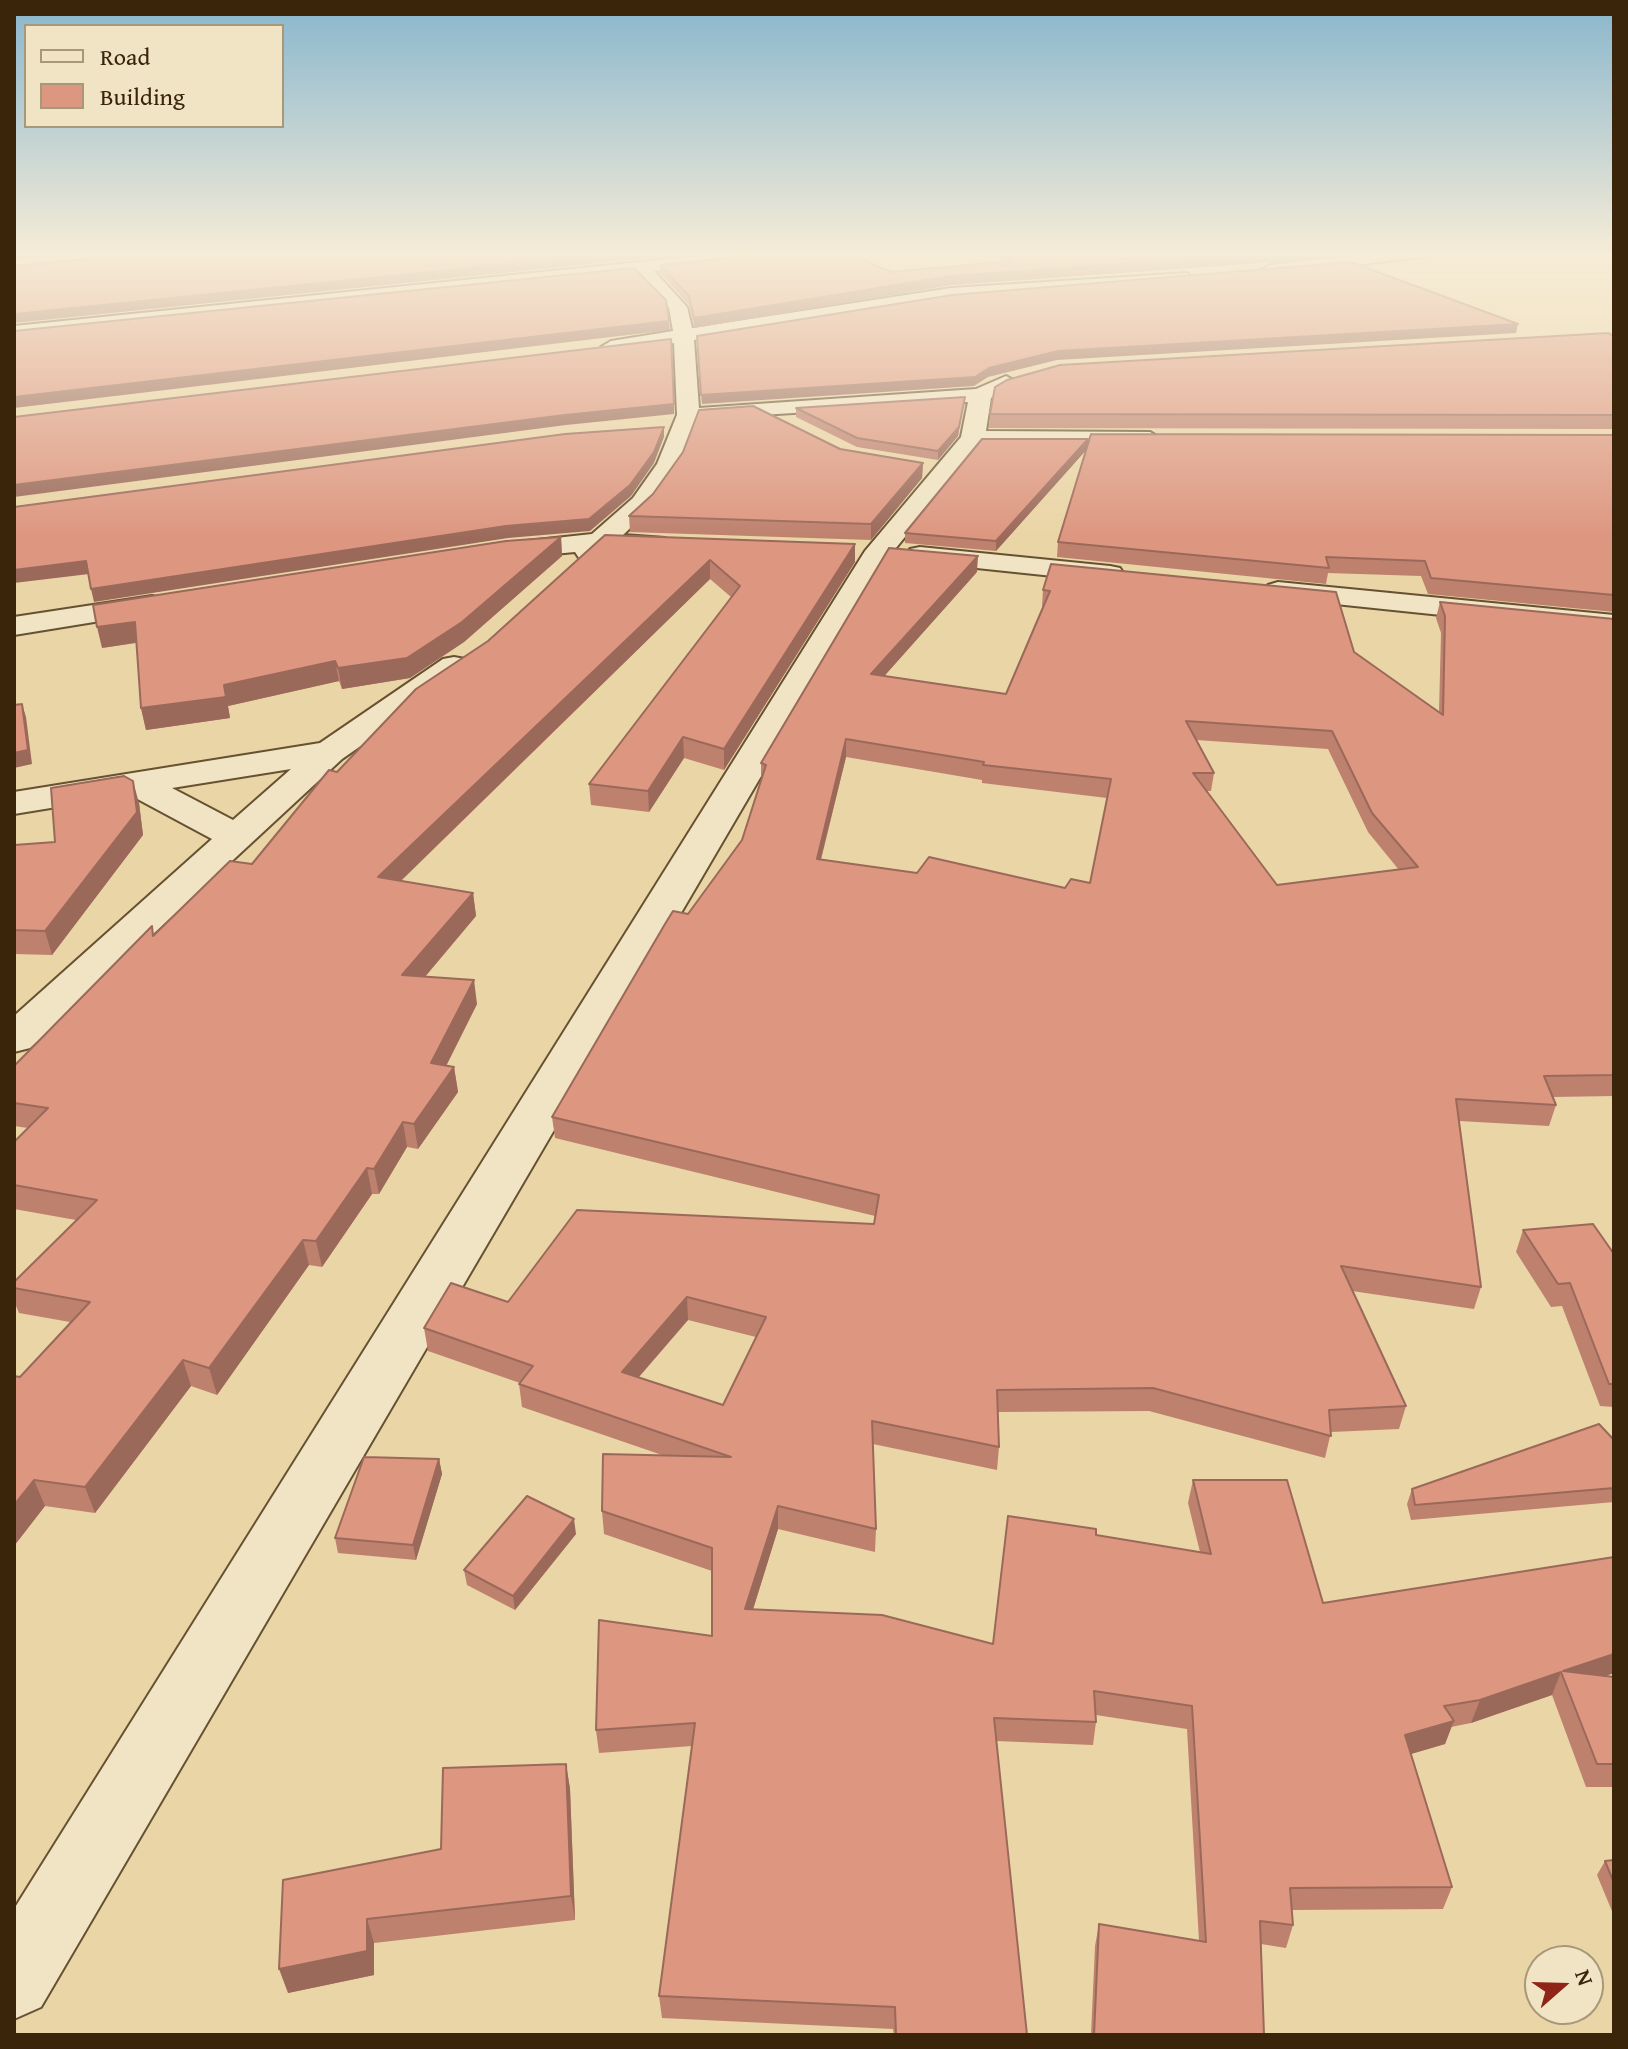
<!DOCTYPE html>
<html>
<head>
<meta charset="utf-8">
<style>
	body { margin:0 }
	#map { position:relative; width:1628px; height:2049px; overflow:hidden; background:#ead5a6; font-family:"Gentium Book Plus",serif }
	canvas { display:block }
	.frame { position:absolute; inset:0; border:16px solid #3a250a; pointer-events:none }
	.legend { position:absolute; left:24px; top:24px; width:260px; height:104px; box-sizing:border-box; background:#f1e4c5; border:2px solid #a8987a; margin:0; padding:10px 14px; list-style:none; font-size:24px; color:#3a250a }
	.legend li { display:flex; align-items:center; gap:16px; height:40px }
	.legend b { width:40px; border:2px solid #a8987a }
	.north { position:absolute; left:1524px; top:1945px; width:80px; height:80px; box-sizing:border-box; background:#f1e4c5; border:2px solid #a8987a; border-radius:50%; rotate:70deg; font-size:22px; font-weight:700; line-height:32px; text-align:center; color:#3a250a }
	.north::after { content:''; display:block; margin:auto; width:28px; height:36px; background:#8f2418; clip-path:polygon(50% 0,100% 100%,50% 72%,0 100%) }
</style>
</head>
<body>
<div id="map">
<canvas width="1628" height="2049"></canvas>
<div class="frame"></div>
<ul class="legend">
<li><b style="height:10px;background:#f1e4c5"></b>Road</li>
<li><b style="height:22px;background:#dd9680"></b>Building</li>
</ul>
<div class="north">N</div>
</div>
<script>
const ctx = document.querySelector('canvas').getContext('2d');
ctx.lineJoin = 'round';
const shape = rows => new Path2D(rows.map(r => 'M' + r).join(''));
function strokePath(path, color, width, dash) { ctx.strokeStyle = color; ctx.lineWidth = width; ctx.lineCap = dash ? 'butt' : 'round'; ctx.setLineDash(dash || []); ctx.stroke(path); }
function paint(path, color) { ctx.fillStyle = color; ctx.fill(path, 'evenodd'); }
const minor = shape([
	[738,252,796,252,788,257,654,271,687,307,692,328,951,288,1187,273,1190,277,1181,282,951,300,694,340,699,408,976,389,1006,376,1017,382,991,398,986,431,1150,432,1162,439,1150,446,980,445,891,554,41,2007,14,2019,14,1909,865,551,961,437,968,402,698,419,681,465,651,508,623,535,665,538,669,544,665,550,607,550,589,560,579,558,575,552,500,559,490,557,486,551,490,545,592,534,633,498,657,464,677,415,674,343,611,353,601,347,611,341,673,331,669,308,636,273,14,338,14,326,738,252],
	[1378,252,1430,252,1422,257,1270,275,1261,270,1270,265,1378,252],
	[920,547,1110,566,1120,568,1124,574,1120,580,1110,582,910,561,906,555,910,549,920,547],
	[1278,582,1614,615,1614,633,1268,597,1264,591,1268,585,1278,582],
	[152,596,162,599,167,605,162,611,14,635,14,617,152,596],
	[454,657,465,659,470,666,465,673,342,759,30,1048,14,1052,14,1016,212,839,130,795,14,814,14,792,320,743,443,659,454,657],
	[291,769,233,820,172,788,291,769]
]);
const wall = shape([
	[994,252,1345,252,1345,254,1288,261,951,285,694,328,689,305,660,273,660,265,892,272,1004,262],
	[1614,336,1614,429,989,428,990,414],
	[965,397,958,436,938,460,857,447,796,417,796,408],
	[1614,435,1614,612,1428,594,1421,576,1328,573,1326,584,1057,557,1058,542,1087,449,996,551,905,543,905,533,1088,446],
	[840,449,923,463,922,478,871,540,630,532,629,516],
	[605,535,855,544,855,562,724,770,684,758,649,812,591,805,589,784,731,597,710,579,401,881,473,893,476,916,425,977,477,1004,446,1066,454,1067,458,1092,418,1149,407,1147,379,1194,372,1194,322,1267,309,1265,217,1395,191,1386,95,1513,45,1506,14,1546,20,1377,70,1322,19,1313,14,1301,14,1282,76,1220,14,1209,14,1142,28,1128,14,1126,14,1066,154,935,252,864,337,772,488,641],
	[561,537,562,556,464,642,410,678,342,689,339,681,228,706,230,718,146,730,141,708,136,643,102,648],
	[1051,564,1354,652,1439,712,1441,633,1436,618,1440,602,1614,619,1614,1096,1553,1097,1556,1105,1549,1126,1459,1121,1481,1287,1474,1309,1352,1291,1406,1406,1399,1429,1331,1432,1325,1458,1149,1411,998,1412,999,1447,997,1470,873,1444,876,1529,875,1552,778,1529,753,1609,993,1644,1096,1535,1200,1552,1188,1503,1193,1480,1323,1603,1614,1557,1614,1673,1605,1676,1614,1677,1614,1787,1586,1787,1552,1695,1471,1723,1451,1727,1445,1744,1411,1754,1452,1887,1443,1909,1292,1910,1293,1925,1286,1948,1261,1944,1264,2035,1091,2035,1095,1946,1099,1924,1199,1941,1187,1729,1096,1715,1096,1722,1093,1745,996,1741,1027,2035,894,2035,893,2029,662,2018,659,1996,692,1746,599,1753,596,1730,712,1636,712,1571,604,1534,602,1511,662,1455,522,1407,519,1384,520,1383,428,1351,424,1328,508,1302,874,1224,875,1216,555,1138,552,1117,688,914,742,840,761,781,761,763,977,572,884,676,1006,694,1043,607,1042,606,1043,590],
	[1196,740,1328,749,1368,832,1399,870,1277,885,1207,791,1211,791,1214,773],
	[846,757,982,780,982,783,1107,798,1090,883,1065,888,917,873,821,860],
	[688,1320,756,1337,723,1405,639,1377],
	[139,803,143,835,52,955,14,954,14,845,55,842],
	[1523,1230,1614,1254,1614,1407,1600,1406,1562,1306,1551,1307,1516,1252],
	[1614,1440,1614,1502,1411,1520,1407,1504,1412,1489],
	[439,1459,442,1474,416,1560,338,1553,335,1538],
	[576,1534,515,1610,467,1585,464,1570],
	[566,1764,570,1789,575,1920,374,1943,374,1975,288,1993,441,1849],
	[1614,1860,1614,1916,1597,1875,1605,1861]
]);
const shadedWall = shape([
	[14,252,84,252,14,260],
	[627,252,708,252,14,323,14,314],
	[1294,252,1345,252,1345,254,1288,261,951,285,694,328,694,318,951,276],
	[669,321,670,330,14,408,14,397],
	[1518,324,1516,333,1057,360,988,377,974,386,702,404,701,395,989,368,1058,351],
	[965,397,958,436,938,460,938,451],
	[674,404,674,414,566,425,14,497,14,485,565,415],
	[664,427,664,437,654,463,631,496,590,531,508,538,94,602,91,589],
	[1088,439,1088,448,996,551,996,541],
	[923,463,922,478,871,540,871,524],
	[561,537,562,556,464,642,410,678,342,689,338,668],
	[855,544,855,562,724,770,724,749],
	[978,556,977,572,871,691,871,674],
	[710,560,710,579,382,899,378,877],
	[86,561,89,574,14,583,14,570],
	[135,622,140,642,102,648,97,627],
	[335,661,339,681,228,706,230,718,146,730,141,708,224,685],
	[22,704,26,717,32,764,14,768,14,753],
	[683,737,684,758,649,812,648,791],
	[846,739,846,757,816,878,817,859],
	[133,781,139,803,143,835,52,955,45,931],
	[473,893,476,916,406,999,402,975],
	[474,980,477,1004,435,1088,431,1063],
	[454,1067,458,1092,418,1149,414,1124],
	[403,1122,407,1147,379,1194,374,1169],
	[367,1168,372,1194,322,1267,316,1241],
	[303,1240,309,1265,217,1395,209,1368],
	[687,1297,688,1320,624,1394,622,1372],
	[183,1360,191,1386,95,1513,85,1487],
	[439,1459,442,1474,416,1560,413,1545],
	[34,1480,45,1506,14,1546,14,1505],
	[778,1506,778,1529,746,1632,745,1609],
	[574,1519,576,1534,515,1610,513,1596],
	[1614,1654,1614,1673,1568,1689,1563,1671],
	[1561,1672,1552,1695,1471,1723,1480,1700],
	[1454,1721,1445,1744,1397,1758,1405,1735],
	[566,1764,570,1789,575,1920,571,1896],
	[367,1919,374,1943,374,1975,288,1993,279,1969]
]);
const building = shape([
	[157,252,627,252,14,314,14,266,157,252],
	[785,252,843,252,892,272,1012,261,1003,252,1294,252,951,276,694,318,689,296,660,265,785,252],
	[1351,262,1518,324,1058,351,989,368,975,377,701,395,697,336,952,295,1351,262],
	[634,268,666,300,669,321,14,397,14,331,634,268],
	[1608,333,1614,336,1614,415,990,414,995,387,1007,380,1060,365,1608,333],
	[671,339,674,404,565,415,14,485,14,417,671,339],
	[965,397,959,427,938,451,857,438,796,408,965,397],
	[753,406,840,449,923,463,871,524,629,516,653,494,683,452,699,410,753,406],
	[664,427,654,452,630,485,589,519,506,526,91,589,86,561,14,570,14,507,565,434,664,427],
	[1091,434,1614,435,1614,595,1431,578,1425,561,1326,557,1329,568,1058,542,1091,434],
	[982,439,1088,439,996,541,905,533,982,439],
	[605,535,855,544,724,749,683,737,648,791,589,784,740,586,710,560,378,877,473,893,402,975,474,980,431,1063,454,1067,414,1124,403,1122,374,1169,367,1168,316,1241,303,1240,209,1368,183,1360,85,1487,34,1480,14,1505,14,1376,20,1377,90,1302,14,1288,14,1282,97,1200,14,1185,14,1142,48,1108,14,1103,14,1066,152,926,153,936,230,861,252,864,329,770,337,772,416,689,488,641,605,535],
	[561,537,462,622,407,658,338,668,335,661,224,685,226,697,141,708,135,622,97,627,93,605,506,541,561,537],
	[889,548,978,556,871,674,1006,694,1050,591,1043,590,1051,564,1336,592,1354,652,1443,715,1445,616,1440,602,1614,619,1614,1075,1544,1076,1556,1105,1456,1099,1481,1287,1341,1266,1406,1406,1329,1410,1331,1436,1153,1388,997,1390,999,1447,872,1421,876,1529,778,1506,745,1609,882,1615,993,1644,1008,1516,1096,1529,1096,1535,1211,1554,1193,1480,1287,1480,1323,1603,1614,1557,1614,1654,1563,1671,1614,1677,1614,1764,1597,1764,1561,1672,1480,1700,1444,1706,1454,1721,1405,1735,1452,1887,1290,1888,1293,1925,1260,1921,1264,2035,1094,2035,1099,1924,1206,1942,1192,1706,1094,1691,1096,1722,994,1718,1027,2035,896,2035,895,2007,659,1996,695,1723,596,1730,599,1620,712,1636,712,1548,602,1511,603,1454,731,1457,519,1384,533,1366,424,1328,451,1283,508,1302,577,1210,874,1224,879,1195,552,1117,665,924,673,911,688,914,742,840,766,765,761,763,889,548],
	[1186,721,1332,731,1372,813,1418,867,1277,885,1193,773,1214,773,1186,721],
	[846,739,984,762,983,765,1111,779,1090,883,1071,879,1065,888,929,857,917,873,817,859,846,739],
	[687,1297,766,1317,723,1405,622,1372,687,1297],
	[22,704,28,750,14,753,14,705,22,704],
	[124,776,133,781,137,812,45,931,14,930,14,845,55,842,51,788,124,776],
	[1593,1224,1614,1254,1614,1384,1609,1384,1570,1283,1558,1284,1523,1230,1593,1224],
	[1599,1424,1614,1440,1614,1488,1415,1505,1412,1489,1599,1424],
	[364,1457,439,1459,413,1545,335,1538,364,1457],
	[527,1496,574,1519,513,1596,464,1570,527,1496],
	[566,1764,571,1896,367,1919,367,1951,279,1969,283,1880,441,1849,443,1768,566,1764],
	[1614,1860,1614,1883,1605,1861,1614,1860]
]);
strokePath(minor, '#665131', 4);
paint(minor, '#f1e4c5');
paint(wall, '#be816e');
paint(shadedWall, '#9b695a');
paint(building, '#dd9680');
strokePath(building, '#9b695a', 2);
const sky = ctx.createLinearGradient(0, 0, 0, 539);
sky.addColorStop(0, '#88b6cd');
sky.addColorStop(0.47, '#f6ecd7');
sky.addColorStop(1, '#f6ecd700');
ctx.fillStyle = sky;
ctx.fillRect(0, 0, 1628, 539);
</script>
</body>
</html>
